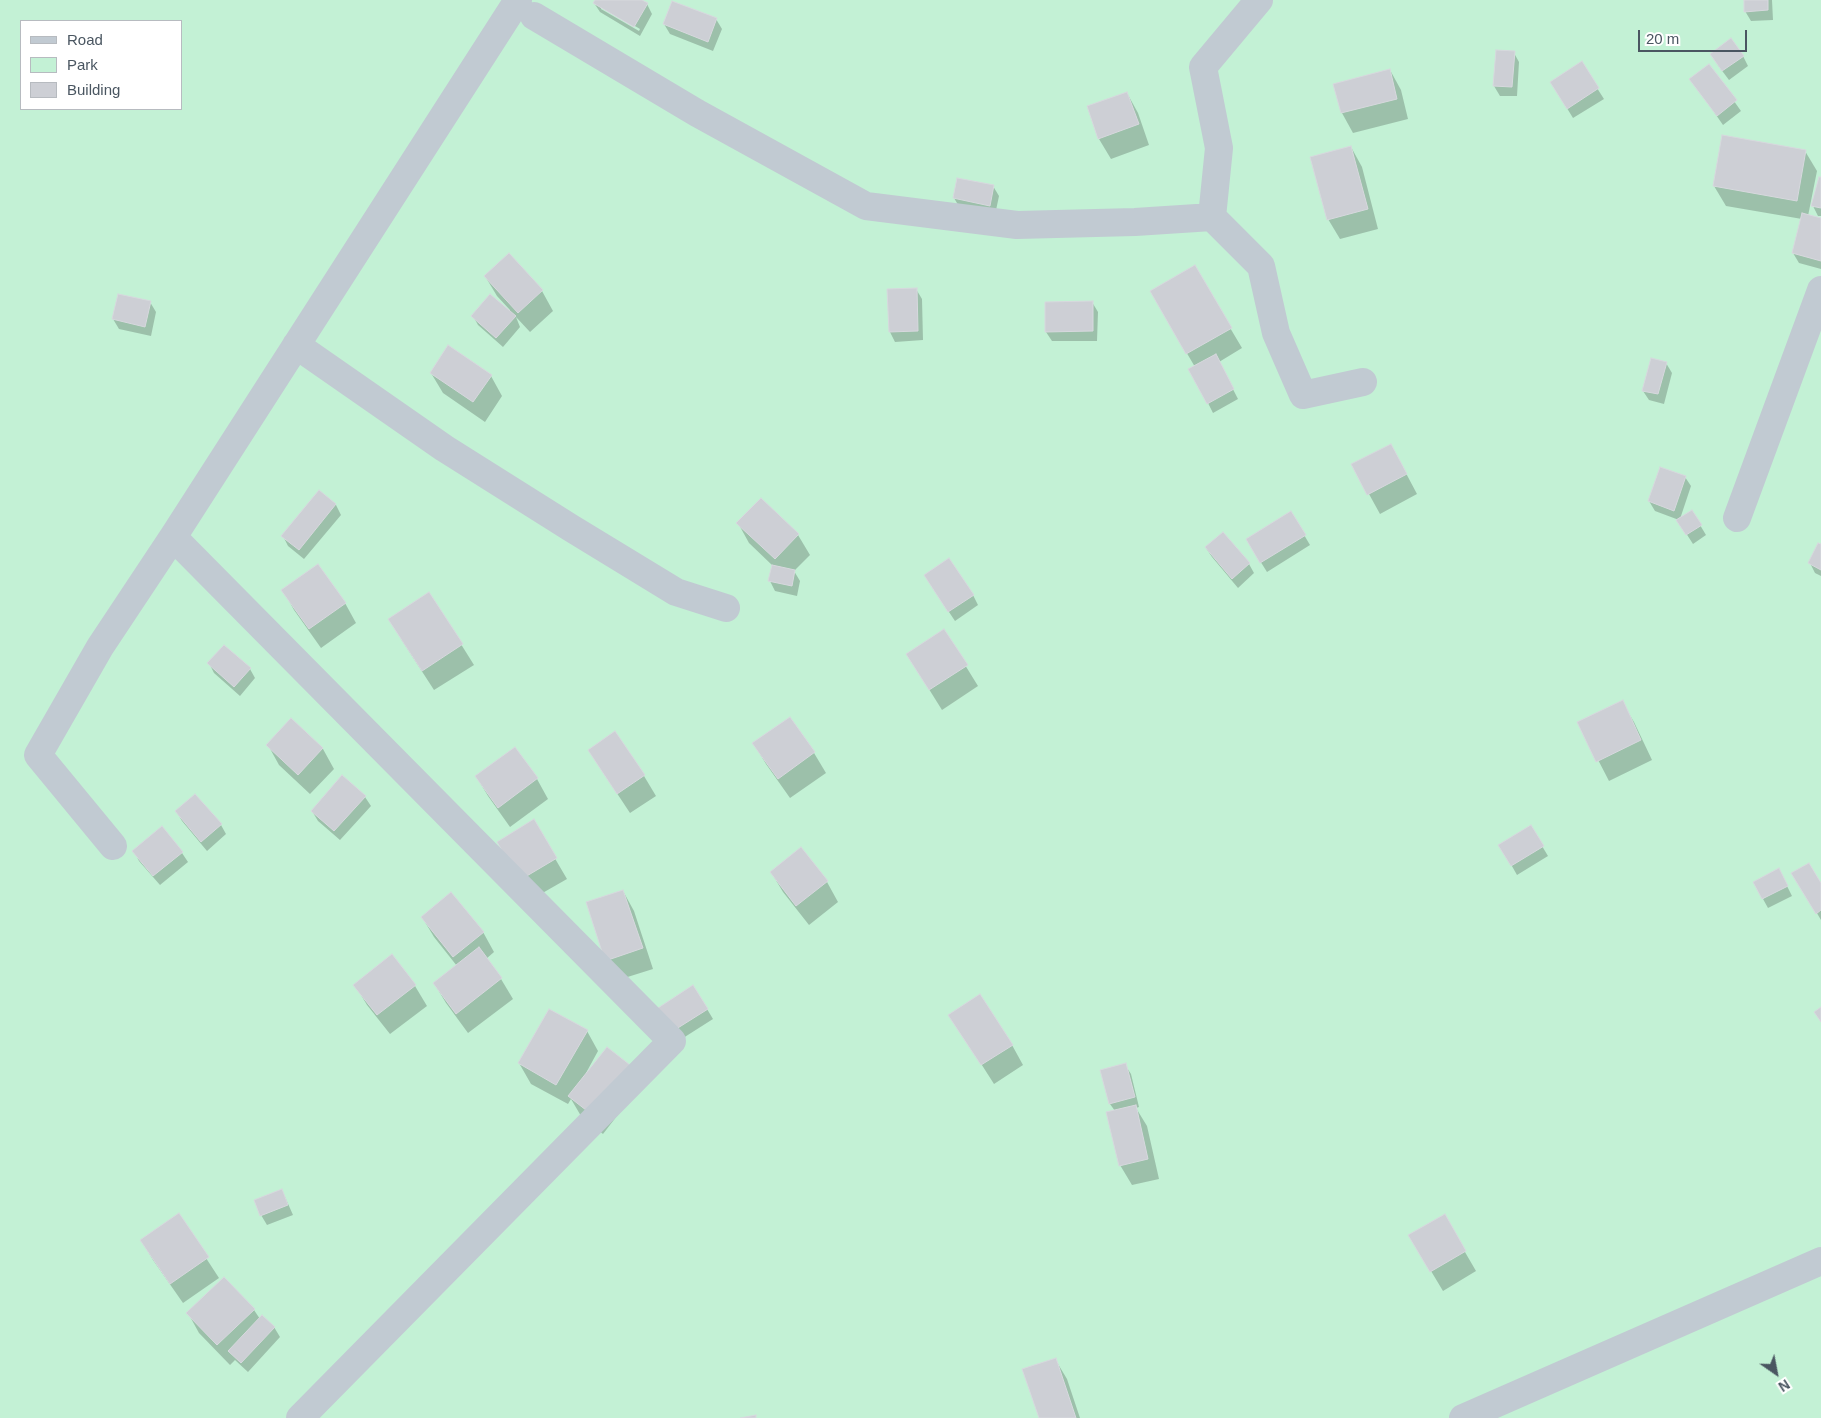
<!DOCTYPE html>
<html>
<head>
<meta charset="utf-8">
<style>
	body { margin:0 }
	#map { position:relative; width:1821px; height:1418px; overflow:hidden; background:#f5f3f3; font-family:Arial,sans-serif }
	canvas { display:block }
	.legend { position:absolute; left:20px; top:20px; width:162px; height:90px; box-sizing:border-box; background:#fff; border:1px solid #b7bbc0; margin:0; padding:6px 9px; list-style:none; font-size:15px; color:#4a5661 }
	.legend li { display:flex; align-items:center; gap:10px; height:25px }
	.legend b { width:25px; border:1px solid #b7bbc0 }
	.north { position:absolute; left:1751px; top:1348px; width:50px; height:50px; -webkit-text-stroke:4px #fff; paint-order:stroke; rotate:147deg; font-size:14px; font-weight:700; line-height:20px; text-align:center; color:#4a5661 }
	.north::after { content:''; display:block; margin:auto; width:18px; height:22px; background:#4a5661; clip-path:polygon(50% 0,100% 100%,50% 72%,0 100%) }
	.scale { position:absolute; left:1638px; top:30px; width:109px; height:22px; box-sizing:border-box; border:2px solid #4a5661; border-top:0; padding-left:6px; font-size:15px; line-height:18px; white-space:nowrap; color:#4a5661; -webkit-text-stroke:4px #fff; paint-order:stroke }
</style>
</head>
<body>
<div id="map">
<canvas width="1821" height="1418"></canvas>
<ul class="legend">
<li><b style="height:6px;background:#c1cad2"></b>Road</li>
<li><b style="height:14px;background:#c3f1d5"></b>Park</li>
<li><b style="height:14px;background:#cdcfd5"></b>Building</li>
</ul>
<div class="north">N</div>
<div class="scale">20 m</div>
</div>
<script>
const ctx = document.querySelector('canvas').getContext('2d');
ctx.lineJoin = 'round';
function paint(path, color) { ctx.fillStyle = color; ctx.fill(path, 'evenodd'); }
const shape = rows => new Path2D(rows.map(r => 'M' + r).join(''));
function strokePath(path, color, width, dash) { ctx.strokeStyle = color; ctx.lineWidth = width; ctx.lineCap = dash ? 'butt' : 'round'; ctx.setLineDash(dash || []); ctx.stroke(path); }
const green = shape([
	[0,0,1821,0,1821,1418,0,1418],
	[21,21,181,21,181,109,21,109]
]);
const shadow = shape([
	[596,0,639,0,647,4,652,14,640,36,600,12,594,3],
	[601,6,640,29,639,31,601,9],
	[1745,0,1772,0,1773,20,1751,21,1745,11],
	[716,19,722,29,713,51,670,34,664,24],
	[1514,53,1519,62,1517,96,1500,96,1494,86],
	[1743,56,1748,66,1729,80,1717,64],
	[1581,63,1604,99,1573,118,1557,92],
	[1709,66,1741,111,1723,125,1691,79],
	[1390,70,1401,90,1408,119,1353,133,1342,113,1335,84],
	[1127,93,1138,113,1149,145,1111,159,1099,139,1088,107],
	[1351,147,1362,167,1378,229,1340,239,1328,219],
	[1805,151,1817,171,1808,216,1821,219,1821,269,1799,263,1793,253,1802,219,1726,206,1714,186],
	[1821,178,1821,216,1818,216,1813,206],
	[993,186,999,196,995,215,960,208,954,198],
	[1194,267,1242,348,1219,362,1238,399,1213,413,1208,403,1195,367,1151,292],
	[485,276,542,291,553,311,530,332,516,317,520,327,503,347,478,325,473,316,510,310,497,296],
	[916,289,922,299,923,340,895,342,890,332],
	[150,302,156,312,151,336,119,329,113,319],
	[1092,302,1098,312,1097,341,1052,341,1046,332],
	[1666,363,1672,373,1664,404,1649,400,1643,391],
	[431,373,491,376,502,396,485,422,443,393],
	[1391,445,1417,494,1380,514,1353,465],
	[1685,477,1691,486,1680,519,1700,525,1706,535,1693,544,1684,530,1679,520,1655,511,1649,501],
	[320,492,336,505,341,515,304,559,288,546,283,536],
	[1291,513,1310,545,1267,572,1247,540],
	[738,523,798,535,810,555,794,571,800,581,797,596,775,591,770,581,773,566,749,543],
	[1821,546,1821,576,1815,573,1810,563],
	[1206,548,1249,564,1254,573,1238,588,1212,557],
	[925,576,973,595,978,605,955,621],
	[283,590,345,603,356,623,321,648,294,610],
	[429,593,474,665,434,690,401,639],
	[944,631,978,686,942,710,907,654],
	[209,663,250,669,255,678,240,696,214,673],
	[1622,702,1634,722,1652,760,1609,781,1579,723],
	[790,719,814,753,826,773,790,798,766,764,754,744],
	[291,720,323,749,334,769,310,794,279,765,268,745],
	[615,733,644,776,656,796,630,813,589,751],
	[515,748,537,779,548,799,510,827,488,796,476,776],
	[365,797,371,806,340,840,318,821,312,811],
	[176,811,221,825,226,834,207,851,182,821],
	[533,821,567,879,532,899,498,842],
	[1530,826,1548,856,1517,875,1500,845],
	[162,828,182,853,188,862,160,885,139,861,134,851],
	[771,872,827,882,838,902,809,925,783,892],
	[1793,873,1821,886,1821,920],
	[1784,880,1792,896,1768,908,1763,899],
	[623,891,634,911,653,969,618,980,606,960],
	[422,917,483,932,494,952,486,959,501,979,513,999,468,1033,446,1003,434,983,457,966,434,937],
	[392,956,415,986,427,1006,390,1034,367,1005,355,985],
	[707,1009,713,1019,680,1040,665,1018],
	[950,1015,1012,1045,1023,1065,994,1084],
	[587,1031,598,1051,586,1073,640,1086,603,1134,581,1116,571,1099,568,1104,531,1084,519,1063],
	[1125,1065,1131,1074,1139,1107,1136,1108,1147,1126,1159,1179,1132,1185,1120,1165,1115,1111,1110,1104,1102,1071],
	[282,1190,293,1215,267,1225,261,1215],
	[178,1215,219,1278,183,1303,153,1260,141,1240],
	[1444,1216,1476,1271,1443,1291,1410,1236],
	[224,1279,254,1310,260,1319,274,1327,280,1337,248,1372,235,1360,230,1365,199,1333,188,1313],
	[1055,1359,1067,1379,1080,1418,1040,1418]
]);
const building = shape([
	[595,0,642,0,648,3,634,27,593,3,595,0],
	[1744,0,1768,0,1768,10,1744,12,1744,0],
	[672,1,717,18,708,42,663,24,672,1],
	[1731,38,1744,56,1722,71,1710,54,1731,38],
	[1496,50,1515,51,1512,87,1493,86,1496,50],
	[1582,61,1599,88,1567,109,1550,82,1582,61],
	[1709,64,1737,100,1717,116,1689,79,1709,64],
	[1390,69,1397,99,1341,113,1333,84,1390,69],
	[1127,92,1139,124,1098,139,1087,106,1127,92],
	[1722,135,1806,150,1797,201,1713,186,1722,135],
	[1351,146,1368,209,1327,220,1310,157,1351,146],
	[1819,177,1821,177,1821,208,1811,206,1819,177],
	[957,178,994,185,990,206,953,198,957,178],
	[1802,213,1821,218,1821,261,1792,253,1802,213],
	[509,253,543,290,518,313,484,276,509,253],
	[1195,265,1232,328,1186,354,1150,291,1195,265],
	[917,288,918,331,889,332,887,289,917,288],
	[118,294,151,301,145,327,112,319,118,294],
	[490,294,516,316,496,338,471,316,490,294],
	[1093,301,1093,331,1045,332,1045,302,1093,301],
	[448,345,492,375,473,402,430,373,448,345],
	[1216,354,1234,389,1207,404,1188,369,1216,354],
	[1651,358,1667,362,1658,394,1642,391,1651,358],
	[1391,444,1407,474,1367,495,1351,464,1391,444],
	[1660,467,1686,476,1674,511,1648,501,1660,467],
	[319,490,336,504,299,550,281,536,319,490],
	[761,498,799,534,775,559,736,523,761,498],
	[1692,510,1702,525,1686,535,1676,520,1692,510],
	[1291,511,1306,535,1260,563,1246,539,1291,511],
	[1223,532,1250,563,1232,579,1205,547,1223,532],
	[1818,543,1821,544,1821,570,1808,563,1818,543],
	[949,558,974,595,948,612,924,575,949,558],
	[318,564,346,603,309,629,281,590,318,564],
	[772,565,795,570,792,586,768,581,772,565],
	[429,592,463,644,422,671,388,619,429,592],
	[944,629,968,665,929,690,906,654,944,629],
	[224,645,251,668,234,687,207,663,224,645],
	[1623,700,1641,740,1596,762,1577,722,1623,700],
	[790,717,815,752,778,779,752,743,790,717],
	[291,718,323,748,298,775,266,745,291,718],
	[615,731,645,775,617,794,588,750,615,731],
	[515,747,538,778,498,808,475,776,515,747],
	[342,775,366,796,334,831,311,811,342,775],
	[195,794,222,824,201,842,175,811,195,794],
	[534,819,557,858,520,880,497,842,534,819],
	[1531,825,1544,846,1511,866,1498,845,1531,825],
	[162,826,183,852,153,876,132,851,162,826],
	[801,847,828,881,796,906,770,872,801,847],
	[1809,863,1821,883,1821,910,1816,914,1791,873,1809,863],
	[1779,868,1788,886,1762,899,1753,882,1779,868],
	[623,890,643,948,605,961,586,902,623,890],
	[451,892,484,932,453,957,421,917,451,892],
	[479,947,502,978,456,1014,433,983,479,947],
	[392,954,416,985,377,1015,353,985,392,954],
	[693,985,708,1009,673,1031,658,1008,693,985],
	[980,994,1013,1045,981,1065,948,1015,980,994],
	[1821,1007,1821,1022,1814,1012,1821,1007],
	[549,1009,588,1030,556,1085,518,1063,549,1009],
	[607,1047,630,1065,591,1114,568,1096,607,1047],
	[1126,1063,1135,1097,1109,1104,1100,1070,1126,1063],
	[1136,1105,1148,1159,1119,1166,1106,1112,1136,1105],
	[282,1189,288,1205,260,1216,254,1200,282,1189],
	[179,1213,209,1257,170,1284,140,1240,179,1213],
	[1445,1214,1466,1251,1430,1272,1408,1235,1445,1214],
	[224,1277,255,1309,217,1345,186,1313,224,1277],
	[262,1315,275,1327,241,1363,228,1351,262,1315],
	[1056,1358,1076,1418,1039,1418,1022,1369,1056,1358],
	[756,1415,756,1418,740,1418,756,1415]
]);
const minor = shape([
	[534,16,697,113,866,206,1017,225,1135,222,1212,217,1261,266,1276,333,1303,395,1363,382],
	[1212,217,1219,148,1203,67,1259,0],
	[296,345,444,448,571,528,676,592,726,608],
	[1737,518,1821,290],
	[113,846,38,755,100,647,173,537],
	[300,1418,672,1041,173,537,518,0],
	[1463,1418,1821,1261]
]);
paint(green, '#c3f1d5');
paint(shadow, '#0003');
paint(building, '#cdcfd5');
strokePath(building, '#d7d9de', 1);
strokePath(minor, '#c1cad2', 28);
</script>
</body>
</html>
